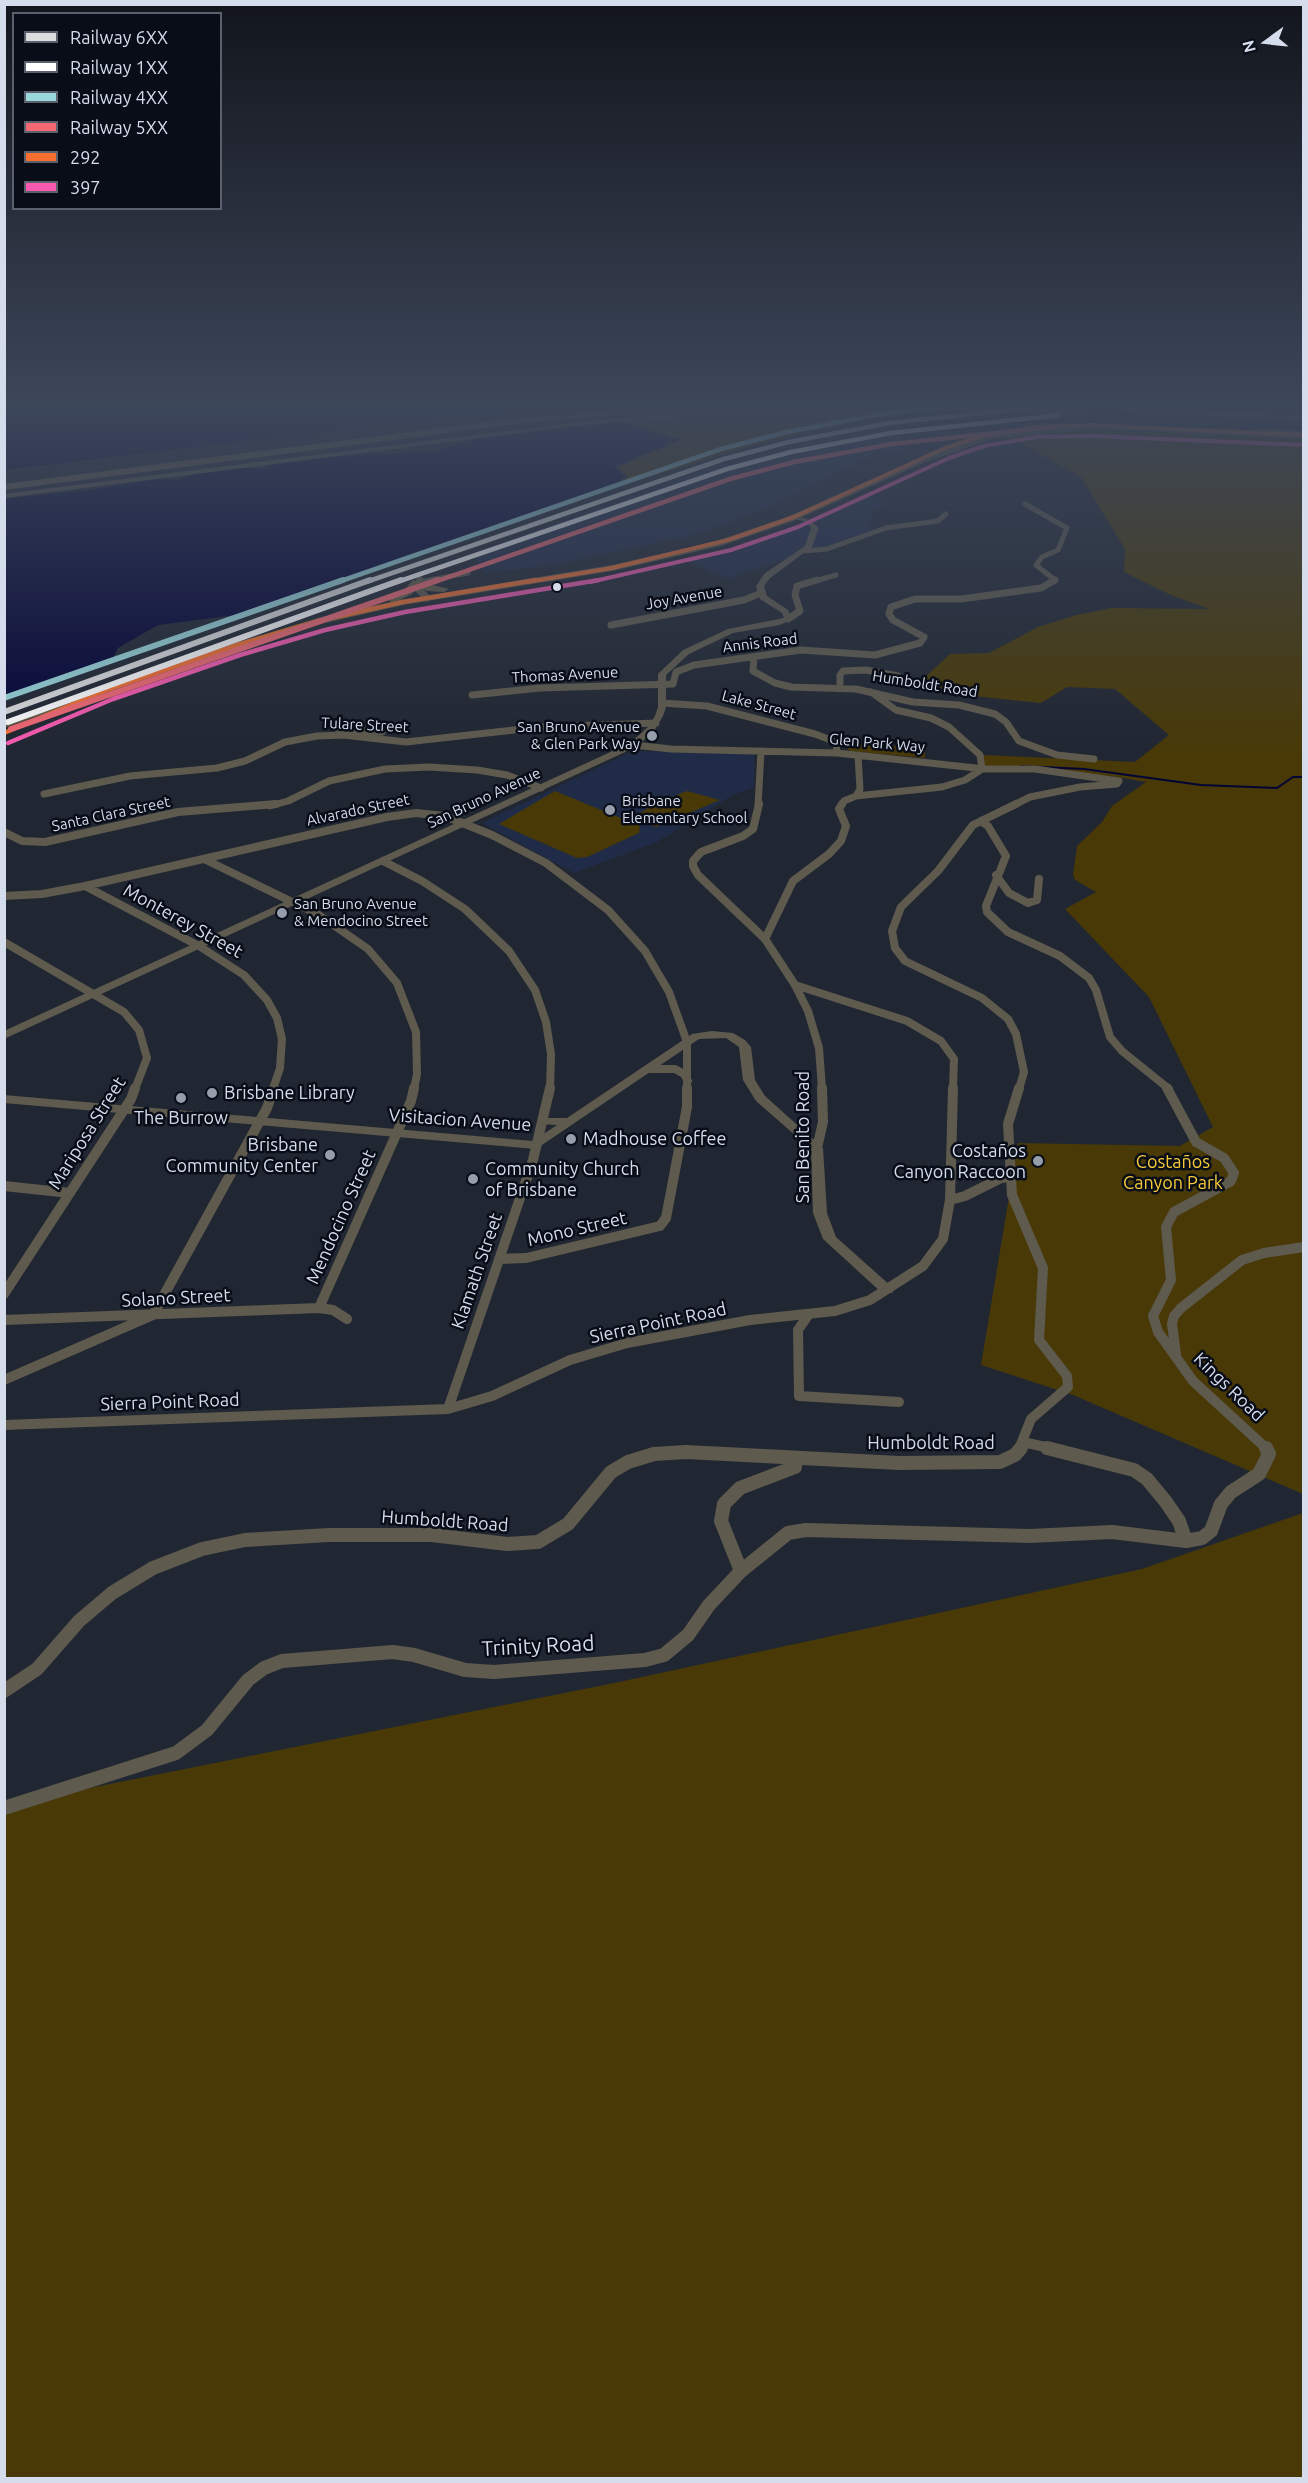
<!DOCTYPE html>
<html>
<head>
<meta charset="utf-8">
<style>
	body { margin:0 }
	#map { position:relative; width:1308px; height:2483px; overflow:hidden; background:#212732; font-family:Ubuntu,sans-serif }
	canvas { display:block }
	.frame { position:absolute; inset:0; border:6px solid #d5dcec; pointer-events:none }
	.legend { position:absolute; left:12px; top:12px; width:210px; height:198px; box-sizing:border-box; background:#080d17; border:2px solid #5a606c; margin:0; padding:8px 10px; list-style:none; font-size:18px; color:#d5dcec }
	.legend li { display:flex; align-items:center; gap:12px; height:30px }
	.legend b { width:30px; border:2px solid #5a606c }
	.north { position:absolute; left:1236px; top:12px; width:60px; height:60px; -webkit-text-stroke:4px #080d17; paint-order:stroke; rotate:255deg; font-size:16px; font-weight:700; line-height:24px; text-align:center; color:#d5dcec }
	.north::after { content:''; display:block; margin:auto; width:21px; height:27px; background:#d5dcec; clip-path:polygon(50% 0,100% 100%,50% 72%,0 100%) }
</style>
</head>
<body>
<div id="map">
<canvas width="1308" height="2483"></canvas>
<div class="frame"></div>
<ul class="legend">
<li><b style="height:8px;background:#dcddde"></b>Railway 6XX</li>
<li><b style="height:8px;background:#fff"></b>Railway 1XX</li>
<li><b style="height:8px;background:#99d7dc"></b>Railway 4XX</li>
<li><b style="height:8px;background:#f36873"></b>Railway 5XX</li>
<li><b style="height:8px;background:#f46f30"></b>292</li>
<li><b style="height:8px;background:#f75aaf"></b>397</li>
</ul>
<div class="north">N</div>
</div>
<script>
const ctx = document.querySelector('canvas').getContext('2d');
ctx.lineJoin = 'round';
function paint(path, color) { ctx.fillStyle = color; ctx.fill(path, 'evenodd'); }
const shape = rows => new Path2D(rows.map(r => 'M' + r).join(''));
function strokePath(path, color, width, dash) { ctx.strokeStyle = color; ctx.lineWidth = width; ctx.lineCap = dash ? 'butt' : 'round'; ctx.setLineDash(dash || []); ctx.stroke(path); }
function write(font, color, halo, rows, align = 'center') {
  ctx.font = font + ' Ubuntu,sans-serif'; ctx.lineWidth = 5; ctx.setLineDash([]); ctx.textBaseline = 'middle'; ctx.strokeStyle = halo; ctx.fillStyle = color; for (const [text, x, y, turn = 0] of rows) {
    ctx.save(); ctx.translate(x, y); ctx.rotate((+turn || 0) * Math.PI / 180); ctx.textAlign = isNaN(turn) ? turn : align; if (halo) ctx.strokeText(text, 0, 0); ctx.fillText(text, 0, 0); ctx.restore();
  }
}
const built = shape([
	[900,428,908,451,879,452,771,506,702,533,554,565,485,573,473,553,711,468,833,437],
	[864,495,882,498,877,502,887,504,867,514,876,517,864,524,880,528,831,546,802,548,788,558,728,579,687,561,770,536],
	[633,751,754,754,754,787,731,796,657,842,574,873,482,823]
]);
const green = shape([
	[811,413,856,415,862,421,754,445,623,485,628,476,619,467,681,440,622,421],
	[1079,429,1303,439,1303,1494,1073,1395,981,1365,1018,1143,1180,1146,1213,1127,1149,997,1065,909,1096,892,1075,880,1073,875,1077,846,1102,822,1112,806,1146,782,1111,776,985,768,983,755,1135,762,1169,735,1115,689,1067,687,1041,703,973,696,933,686,925,677,950,654,989,653,1038,627,1076,615,1112,608,1209,609,1173,596,1124,572,1125,549,1081,477,1028,447,1002,436],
	[844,744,925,747,925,758,850,751],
	[555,791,640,826,639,833,587,857,577,858,499,824],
	[687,791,720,800,656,827,633,818,654,804],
	[1303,1513,1303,2478,5,2478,5,1805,619,1682,1142,1569]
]);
const water = shape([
	[4,405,545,405,5,470],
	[622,422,679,440,614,466,624,477,616,485,244,614,158,625,118,648,113,658,5,695,4,499,90,490,158,479,178,480,197,474,242,468,265,469,273,464,320,458,436,451,480,438]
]);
const stream = shape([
	[1021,766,1084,769,1201,785,1277,788,1293,777,1304,777]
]);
const minorFar4 = shape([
	[1025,504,1067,528,1058,550,1042,557,1036,565,1055,580,1054,582],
	[805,551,827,549,886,528,938,521,946,514],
	[419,582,468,573],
	[812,582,836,575]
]);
const minorFar3 = shape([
	[420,580,416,587,427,598],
	[788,619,800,611,795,595,797,586,817,580],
	[611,625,744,600,761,593],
	[754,657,753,671,775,683,791,687,856,689,913,702,959,705,995,714,1006,722,1019,741,1057,755,1094,759],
	[840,688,840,675,843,671,866,670,898,676],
	[472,695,540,688,673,684,676,672,694,665,801,650,875,655,920,643,924,637,893,620,889,614,891,607,915,599,961,599,1041,588,1055,580],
	[662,703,707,706,815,734,836,742,837,753],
	[337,728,382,732],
	[633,745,671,749,837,753,985,769,1035,769,1119,781,1117,784,1080,787,1030,797,1012,806],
	[44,794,130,776,217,768,245,761,285,742,317,736,343,735,406,742,541,727,656,723],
	[856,796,860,789,858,755],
	[270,806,288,801,329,781,385,769,429,767,477,770,507,775,541,788],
	[758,806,761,751],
	[841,806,844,801,856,796,942,787,965,780,982,769,980,755,949,727,931,718,896,710,871,692]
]);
const minorFar2 = shape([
	[759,804,753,829,743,836,701,852,693,861,693,866,698,875,765,939,795,985,808,1011,819,1048,822,1089],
	[1016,804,973,825,938,871,901,907,892,931,895,948,905,961,982,998,1008,1019,1016,1034,1024,1072,1019,1089],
	[981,821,988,826,1006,856,986,906,987,912,1008,932,1060,956,1089,978,1096,990,1110,1037,1122,1051,1169,1089],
	[4,832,22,841,45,842,178,812,276,804],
	[204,859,319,915,368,949,397,983,416,1032,417,1074,414,1089],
	[383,861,422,881,465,909,509,951,535,990,546,1022,551,1054,550,1089],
	[996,875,1009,893,1028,903,1037,900,1039,879],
	[85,886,199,946,244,975,267,1000,277,1018,282,1039,280,1068,273,1089],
	[4,896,42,894,85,886,387,817,416,813,445,816,492,835,546,863,608,910,645,951,669,992,687,1042,687,1089],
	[765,939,793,881,829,854,841,841,846,826,839,809,842,804],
	[4,942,124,1012,139,1030,147,1058,135,1089],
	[795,985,907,1021,941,1041,954,1059,953,1089],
	[648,1069,675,1069,684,1074,688,1081]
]);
const minorFar1 = shape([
	[1019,1088,1008,1124,1012,1195,1043,1268,1039,1340,1067,1376,1068,1387,1031,1419,1019,1449],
	[1167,1088,1196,1142,1224,1158,1234,1173,1231,1181,1174,1212,1166,1227,1171,1280,1153,1316,1158,1332,1193,1381,1267,1449],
	[817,1148,823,1122,822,1088],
	[4,1186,70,1193],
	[950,1200,965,1196,1001,1178,1010,1177],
	[499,1259,526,1258,660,1226,666,1218,687,1107,687,1088],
	[4,1294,131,1099,135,1088],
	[319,1308,411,1101,414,1088],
	[809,1314,798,1330,799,1396,899,1402],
	[4,1320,319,1308,333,1310,347,1319],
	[1176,1354,1172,1324,1174,1316,1181,1308,1242,1260,1264,1253,1304,1247],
	[4,1380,153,1315,267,1108,274,1088],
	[448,1409,533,1160,550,1088],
	[4,1425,448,1409,492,1396,570,1360,627,1343,750,1320,835,1311,870,1300,923,1266,943,1239,950,1200,953,1088],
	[1023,1442,1054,1449]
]);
const minor = shape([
	[1047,1448,1134,1470,1147,1479,1166,1502,1179,1521,1186,1541],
	[741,1571,788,1533,806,1530,1030,1536,1112,1532,1186,1541,1202,1538,1211,1531,1221,1504,1231,1492,1259,1474,1269,1454,1266,1448],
	[4,1691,37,1669,79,1621,112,1593,153,1568,202,1549,245,1540,329,1535,432,1535,507,1544,538,1542,568,1524,611,1472,628,1462,654,1454,686,1452,899,1463,1000,1462,1015,1455,1021,1448],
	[4,1808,176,1753,207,1730,248,1680,264,1668,282,1661,393,1652,414,1655,465,1670,494,1672,645,1660,664,1655,688,1635,709,1605,741,1571,721,1521,724,1504,740,1488,795,1467,795,1458]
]);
const tertiary = shape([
	[941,406,943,409,883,415,724,415,593,424,4,498,4,494,593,420,724,411,883,411,941,406],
	[794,515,810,520,819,528,812,547,770,578,764,586,767,596,788,610,792,619,780,625,733,633,689,654,666,675,666,707,663,716,654,731,636,747,4,1039,4,1031,630,743,648,727,655,716,658,707,658,674,683,650,728,629,784,618,782,613,760,599,756,586,764,574,805,546,811,528,806,522,792,518,794,515],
	[712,1031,733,1033,745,1040,751,1047,755,1080,765,1096,823,1148,827,1213,836,1237,892,1287,894,1290,892,1293,882,1293,823,1239,813,1213,811,1149,756,1101,743,1080,739,1047,726,1038,699,1039,536,1149,4,1103,4,1095,533,1141,557,1125,539,1124,537,1121,539,1118,567,1118,692,1034,712,1031]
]);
const primary = shape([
	[1095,425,1304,434,1304,439,1095,429,992,439,923,463,793,521,720,546,612,571,403,605,325,623,213,656,4,728,4,721,205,652,318,618,391,602,388,599,389,597,404,590,413,580,449,589,444,592,427,591,418,587,412,594,400,600,612,565,714,542,787,517,917,459,988,435,1042,428,1095,425]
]);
const motorway = shape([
	[700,405,751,405,747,408,624,414,525,423,4,490,4,484,525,417,700,405],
	[1061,405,1304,415,1304,421,1065,408,1061,405],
	[1260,429,1304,431,1304,437,1257,434,1256,432,1260,429]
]);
const motorwayBridge = shape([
	[925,405,1079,410]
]);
const bus1Far1 = shape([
	[527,582,612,568,728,540,794,517,945,448,982,436,1036,427,1092,425,1304,435]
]);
const bus1 = shape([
	[4,733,109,689,237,645,322,620,403,602,536,580]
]);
const bus2Far1 = shape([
	[590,582,731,550,798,527,949,458,984,446,1037,437,1092,436,1304,445]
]);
const bus2 = shape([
	[8,743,113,699,240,655,325,630,405,612,599,580]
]);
const rail1Far1 = shape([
	[366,582,724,459,789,442,889,423,1059,405]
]);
const rail1 = shape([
	[4,712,370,580]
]);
const rail2Far1 = shape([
	[397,582,727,469,791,452,891,433,1060,415]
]);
const rail2 = shape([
	[8,722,401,580]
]);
const rail3Far1 = shape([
	[338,582,721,449,787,432,887,413,962,405]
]);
const rail3 = shape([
	[4,698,343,580]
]);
const rail4Far1 = shape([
	[434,582,730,479,794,462,892,444,1061,426]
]);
const rail4 = shape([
	[11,729,438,580]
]);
const markers = [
	[557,587,5,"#d5dcec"],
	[652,736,6,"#969dab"],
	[610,810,6,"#969dab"],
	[282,913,6,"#969dab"],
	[212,1093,6,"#969dab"],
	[181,1098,6,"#969dab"],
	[571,1139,6,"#969dab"],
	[330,1155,6,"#969dab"],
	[1038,1161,6,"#969dab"],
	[473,1179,6,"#969dab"]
];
const farStreetnames = [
	["Joy Avenue",684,598,-10],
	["Annis Road",760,643,-7],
	["Thomas Avenue",565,675,-3],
	["Humboldt Road",925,684,9],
	["Lake Street",759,705,15],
	["Tulare Street",365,725,3],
	["Glen Park Way",877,743,5],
	["San Bruno Avenue",484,798,-25],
	["Alvarado Street",358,810,-12],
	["Santa Clara Street",111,814,-12]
];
const farPoinames = [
	["San Bruno Avenue",640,727,"right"],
	["& Glen Park Way",640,744,"right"],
	["Brisbane",622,801],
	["Elementary School",622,818],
	["San Bruno Avenue",294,904],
	["& Mendocino Street",294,921]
];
const streetNames = [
	["Monterey Street",183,921,29],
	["Visitacion Avenue",460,1120,4],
	["Mariposa Street",87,1133,-58],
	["San Benito Road",803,1137,-90],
	["Mendocino Street",341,1217,-66],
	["Mono Street",577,1229,-13],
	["Klamath Street",477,1271,-71],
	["Solano Street",176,1298,-3],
	["Sierra Point Road",658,1323,-12],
	["Kings Road",1229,1387,44],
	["Sierra Point Road",170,1402,-2],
	["Humboldt Road",931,1443],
	["Humboldt Road",445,1521,4]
];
const poiNames = [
	["Brisbane Library",224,1093],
	["The Burrow",181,1118,"center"],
	["Madhouse Coffee",583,1139],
	["Brisbane",318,1145,"right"],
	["Community Center",318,1166,"right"],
	["Costaños",1026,1151,"right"],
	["Canyon Raccoon",1026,1172,"right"],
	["Community Church",485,1169],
	["of Brisbane",485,1190]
];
const parkNames = [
	["Costaños",1173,1162],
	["Canyon Park",1173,1183]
];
const nearStreetnames = [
	["Trinity Road",538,1646,-3]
];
paint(built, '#202c47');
paint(green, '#483907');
paint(water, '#030436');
strokePath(stream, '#030436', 2);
strokePath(minorFar4, '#5e5a4d', 5);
strokePath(minorFar3, '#5e5a4d', 7);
strokePath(minorFar2, '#5e5a4d', 8);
strokePath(minorFar1, '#5e5a4d', 10);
strokePath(minor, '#5e5a4d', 14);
paint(tertiary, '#5e5a4d');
paint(primary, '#655d46');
paint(motorway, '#6b6349');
strokePath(motorwayBridge, '#6b6349', 10);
strokePath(bus1Far1, '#f46f30', 4);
strokePath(bus1, '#f46f30', 4.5);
strokePath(bus2Far1, '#f75aaf', 4);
strokePath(bus2, '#f75aaf', 4.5);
strokePath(rail1Far1, '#dcddde', 4.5);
strokePath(rail1, '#dcddde', 6);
strokePath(rail2Far1, '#fff', 4.5);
strokePath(rail2, '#fff', 6);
strokePath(rail3Far1, '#99d7dc', 4.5);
strokePath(rail3, '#99d7dc', 6);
strokePath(rail4Far1, '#f36873', 4.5);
strokePath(rail4, '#f36873', 6);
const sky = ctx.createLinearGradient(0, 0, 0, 752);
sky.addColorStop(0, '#12151c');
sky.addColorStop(0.54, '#3d475a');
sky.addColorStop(1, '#3d475a00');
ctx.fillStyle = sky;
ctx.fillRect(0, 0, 1308, 752);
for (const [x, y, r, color] of markers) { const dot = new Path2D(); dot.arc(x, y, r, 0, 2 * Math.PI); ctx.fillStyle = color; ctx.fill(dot); strokePath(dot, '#080d17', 2); }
write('15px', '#d5dcec', '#080d17', farStreetnames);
write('15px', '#d5dcec', '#080d17', farPoinames, 'left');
write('18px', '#d5dcec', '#080d17', streetNames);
write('18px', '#d5dcec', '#080d17', poiNames, 'left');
write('18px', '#f7ca39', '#080d17', parkNames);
write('21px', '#d5dcec', '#080d17', nearStreetnames);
</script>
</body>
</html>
